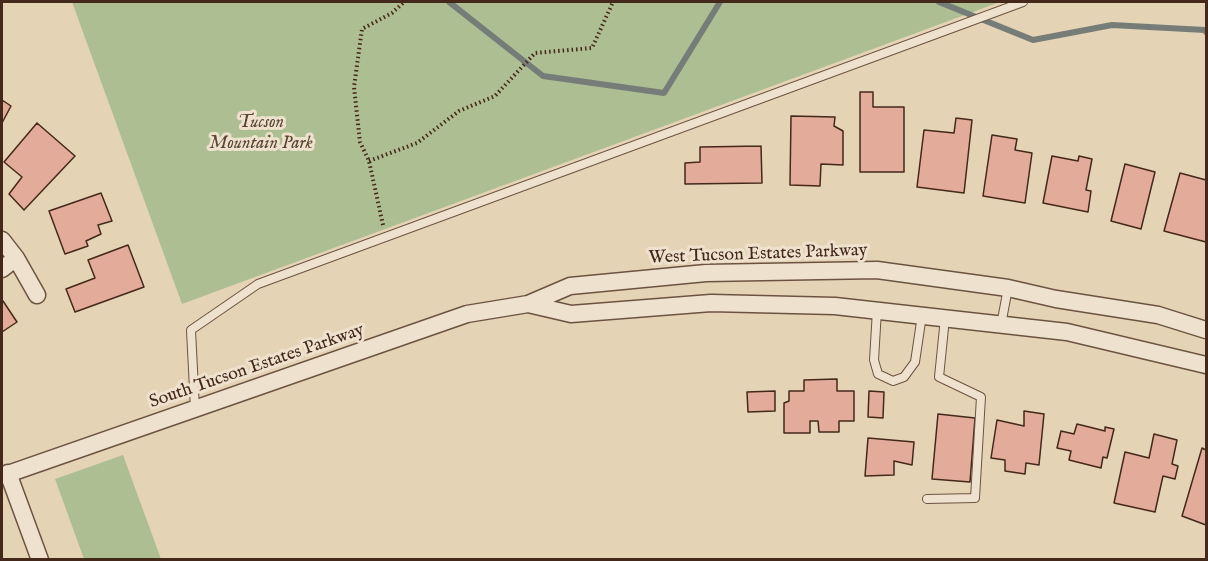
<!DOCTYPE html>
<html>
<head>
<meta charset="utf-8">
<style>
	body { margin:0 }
	#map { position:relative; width:1208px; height:561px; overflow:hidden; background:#e5d3b5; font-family:"IM FELL English",serif }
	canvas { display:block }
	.frame { position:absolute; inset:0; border:3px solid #44281a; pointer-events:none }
</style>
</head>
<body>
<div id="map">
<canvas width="1208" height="561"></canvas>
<div class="frame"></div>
</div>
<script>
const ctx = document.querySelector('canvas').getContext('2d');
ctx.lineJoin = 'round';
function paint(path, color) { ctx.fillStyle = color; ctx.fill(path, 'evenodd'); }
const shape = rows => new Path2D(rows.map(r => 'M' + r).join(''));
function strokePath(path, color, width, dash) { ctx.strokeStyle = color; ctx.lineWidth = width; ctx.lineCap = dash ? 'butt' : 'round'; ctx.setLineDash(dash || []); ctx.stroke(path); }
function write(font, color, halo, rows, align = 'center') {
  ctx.font = font + ' "IM FELL English",serif'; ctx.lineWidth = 6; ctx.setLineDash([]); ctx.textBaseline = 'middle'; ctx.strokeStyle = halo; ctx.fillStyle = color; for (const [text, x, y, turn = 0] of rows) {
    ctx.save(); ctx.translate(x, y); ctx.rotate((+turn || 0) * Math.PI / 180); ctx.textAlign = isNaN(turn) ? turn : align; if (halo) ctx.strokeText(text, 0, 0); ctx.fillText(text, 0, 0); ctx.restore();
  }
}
const green = shape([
	[72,2,1000,2,182,304],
	[123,455,161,559,84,559,55,479]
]);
const stream = shape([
	[449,2,543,76,664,93,720,2],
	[939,2,1033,40,1112,25,1205,30,1206,32]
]);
const building = shape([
	[860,92,873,92,873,107,904,107,904,172,860,172,860,92],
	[2,100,11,106,2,123,2,100],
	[791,116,835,117,834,126,843,131,843,165,821,164,820,186,790,185,791,116],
	[956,118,972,120,964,193,917,187,924,130,954,133,956,118],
	[37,123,75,156,24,210,9,194,22,177,4,162,37,123],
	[992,135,1017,139,1015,150,1032,153,1025,203,983,196,992,135],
	[761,146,762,183,685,184,685,163,700,162,700,147,761,146],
	[1052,156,1078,161,1079,156,1092,159,1086,190,1091,191,1088,212,1043,203,1052,156],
	[1125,164,1155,172,1141,229,1111,221,1125,164],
	[1180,173,1206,180,1206,242,1164,231,1180,173],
	[101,193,112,221,98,225,101,234,86,241,88,246,65,254,49,211,101,193],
	[128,245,144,287,75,312,66,289,95,278,88,260,128,245],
	[3,301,17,322,2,332,2,302,3,301],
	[837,379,837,391,854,391,854,421,839,421,839,432,819,432,818,421,810,421,810,433,784,433,784,403,789,401,789,391,804,391,804,380,837,379],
	[775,391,775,411,748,412,747,392,775,391],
	[869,391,884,392,883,418,868,417,869,391],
	[1024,411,1044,414,1039,465,1026,463,1025,474,1005,471,1005,460,991,458,997,420,1024,426,1024,411],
	[938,414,975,418,970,482,932,479,938,414],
	[1077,424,1105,431,1105,427,1114,429,1107,458,1103,457,1101,468,1069,460,1071,451,1057,448,1061,431,1074,434,1077,424],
	[1154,434,1177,440,1172,464,1178,466,1175,479,1163,476,1155,512,1114,503,1125,452,1149,458,1154,434],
	[868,438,914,442,912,465,894,461,894,475,865,476,868,438],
	[1202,448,1206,450,1206,525,1182,516,1202,448]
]);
const path = shape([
	[369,161,417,143,459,111,495,96,535,53,592,48,613,2],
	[383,225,369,161,360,142,354,87,362,29,392,13,404,2]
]);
const lane = shape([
	[877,310,874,360,878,374,893,381,904,377,915,362,922,315],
	[1001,325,1008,288],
	[195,409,191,330,258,284,1023,2],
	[927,499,975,498,981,397,939,377,945,318]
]);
const street = shape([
	[2,240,16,258,37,295],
	[2,269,16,258],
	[528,304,571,314,711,303,835,306,1067,332,1206,365],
	[8,473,40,560],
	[2,476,467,314,528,304,570,286,706,273,877,270,1008,288,1056,299,1158,315,1206,330]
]);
const parkNames = [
	["Tucson",261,123],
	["Mountain Park",261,144]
];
const streetNames = [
	["West Tucson Estates Parkway",758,255,-2],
	["South Tucson Estates Parkway",257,367,-19]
];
paint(green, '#aebe93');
strokePath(stream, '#767d78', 6);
paint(building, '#e3ab99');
strokePath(building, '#44281a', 1.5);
strokePath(lane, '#6c5341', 10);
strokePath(street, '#6c5341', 19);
strokePath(path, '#44281a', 4, [1.5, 3]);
strokePath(lane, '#eee2cf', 8);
strokePath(street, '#eee2cf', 16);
write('italic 18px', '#594632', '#eee2cf', parkNames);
write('18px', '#44281a', '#eee2cf', streetNames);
</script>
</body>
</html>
